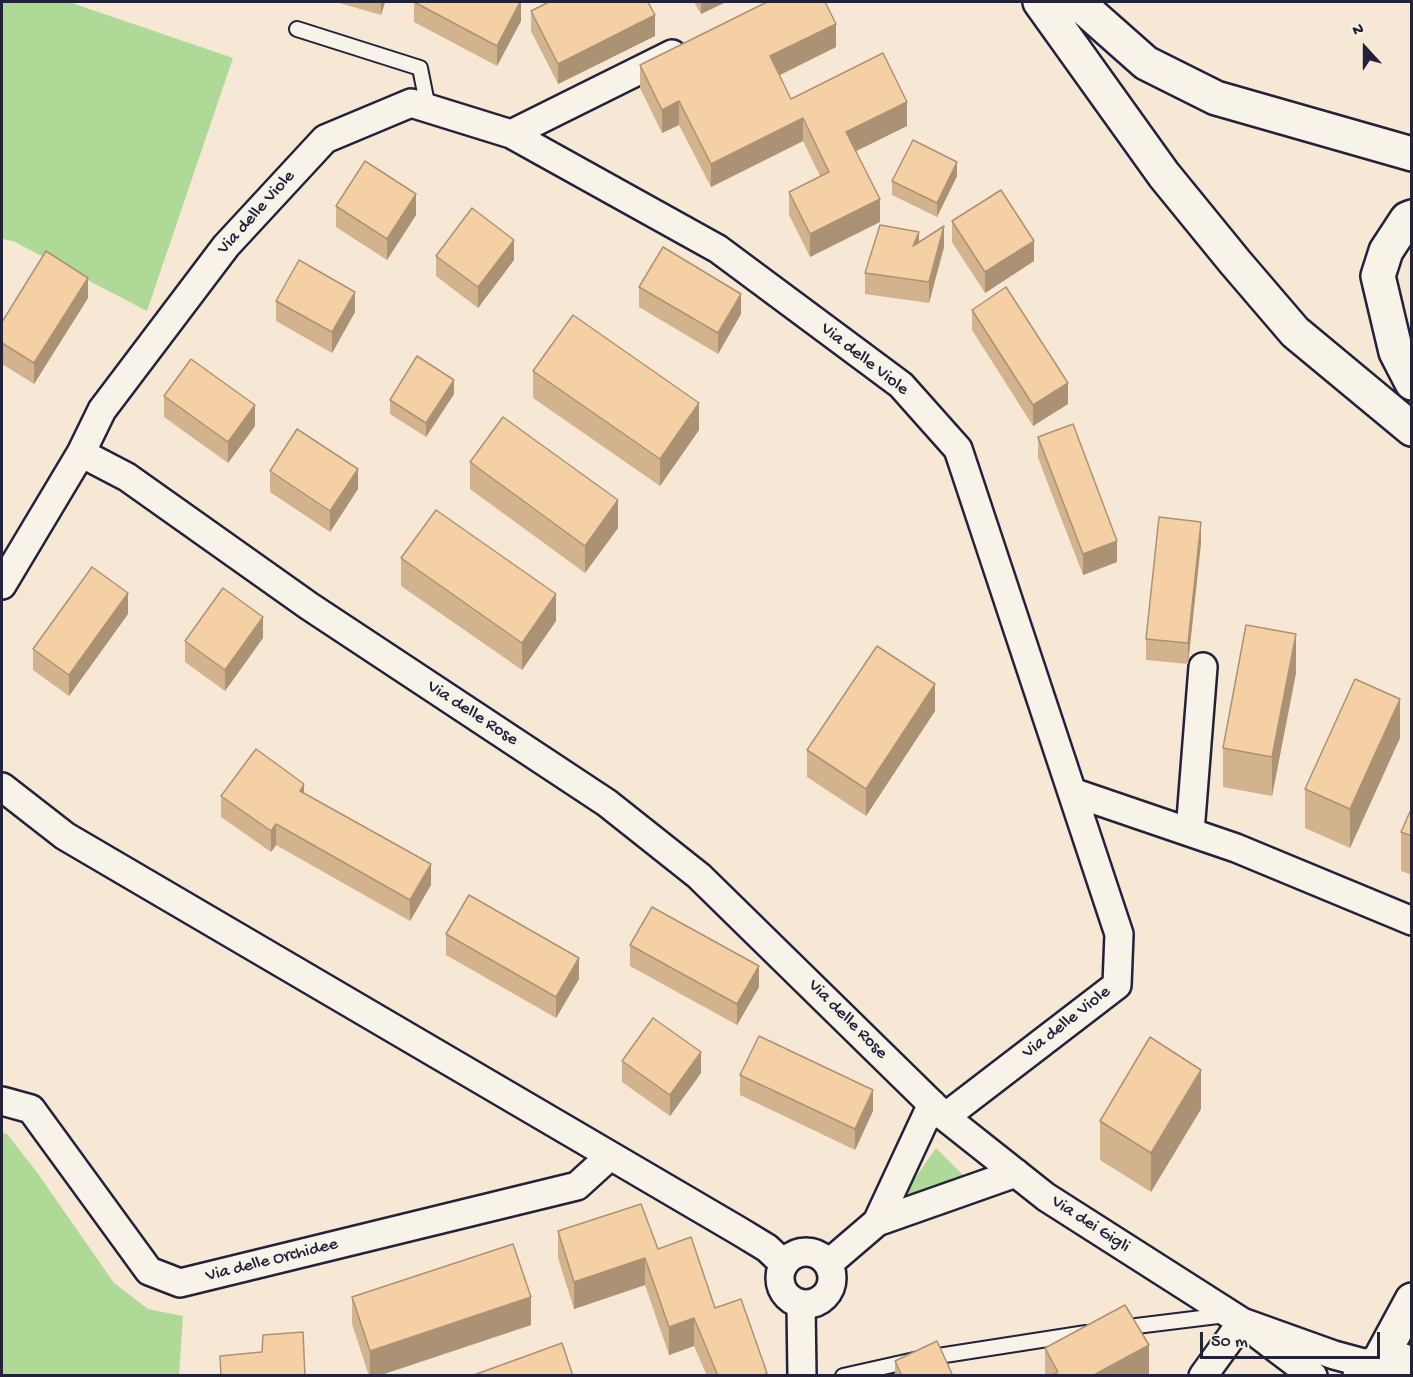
<!DOCTYPE html>
<html>
<head>
<meta charset="utf-8">
<style>
	body { margin:0 }
	#map { position:relative; width:1413px; height:1377px; overflow:hidden; background:#f6e8d4; font-family:"Gochi Hand",sans-serif }
	canvas { display:block }
	.frame { position:absolute; inset:0; border:3px solid #22223b; pointer-events:none }
	.north { position:absolute; left:1335px; top:18px; width:60px; height:60px; -webkit-text-stroke:4px #f7f3e8; paint-order:stroke; rotate:339deg; font-size:16px; font-weight:700; line-height:24px; text-align:center; color:#22223b }
	.north::after { content:''; display:block; margin:auto; width:21px; height:27px; background:#22223b; clip-path:polygon(50% 0,100% 100%,50% 72%,0 100%) }
	.scale { position:absolute; left:1200px; top:1332px; width:180px; height:27px; box-sizing:border-box; border:3px solid #22223b; border-top:0; padding-left:8px; font-size:18px; line-height:21px; white-space:nowrap; color:#22223b; -webkit-text-stroke:4px #f7f3e8; paint-order:stroke }
</style>
</head>
<body>
<div id="map">
<canvas width="1413" height="1377"></canvas>
<div class="frame"></div>
<div class="north">N</div>
<div class="scale">50 m</div>
</div>
<script>
const ctx = document.querySelector('canvas').getContext('2d');
ctx.lineJoin = 'round';
function paint(path, color) { ctx.fillStyle = color; ctx.fill(path, 'evenodd'); }
const shape = rows => new Path2D(rows.map(r => 'M' + r).join(''));
function strokePath(path, color, width, dash) { ctx.strokeStyle = color; ctx.lineWidth = width; ctx.lineCap = dash ? 'butt' : 'round'; ctx.setLineDash(dash || []); ctx.stroke(path); }
function write(font, color, halo, rows, align = 'center') {
  ctx.font = font + ' "Gochi Hand",sans-serif'; ctx.lineWidth = 4.5; ctx.setLineDash([]); ctx.textBaseline = 'middle'; ctx.strokeStyle = halo; ctx.fillStyle = color; for (const [text, x, y, turn = 0] of rows) {
    ctx.save(); ctx.translate(x, y); ctx.rotate((+turn || 0) * Math.PI / 180); ctx.textAlign = isNaN(turn) ? turn : align; if (halo) ctx.strokeText(text, 0, 0); ctx.fillText(text, 0, 0); ctx.restore();
  }
}
const green = shape([
	[2,2,69,2,233,58,147,311,13,241,2,239],
	[2,1133,7,1134,36,1171,114,1283,148,1309,183,1316,179,1375,2,1375],
	[936,1148,966,1178,920,1201,906,1191]
]);
const service = shape([
	[297,29,420,68,428,108],
	[1120,1328,1226,1315],
	[843,1376,919,1359,1086,1333]
]);
const minor = shape([
	[511,134,672,54],
	[81,453,102,410,226,246,325,139,411,103,511,134,718,249,901,385,958,449,1119,934,1117,985,945,1117],
	[2,585,81,453,127,477,309,606,607,803,699,876,945,1117,1046,1197,1242,1322,1334,1355,1371,1365],
	[2,787,65,836,739,1231,767,1248,784,1264],
	[1072,792,1236,848,1412,921],
	[1190,832,1203,667],
	[2,1101,31,1109,149,1271,180,1283,577,1186,610,1156],
	[877,1222,932,1104],
	'780 1278a26 26 0 1 1 52 0a26 26 0 1 1-52 0Z',
	[828,1264,877,1222,1016,1173],
	[801,1304,802,1376],
	[1260,1336,1313,1376],
	[1203,1376,1242,1322]
]);
const tertiary = shape([
	[1379,1361,1412,1300],
	[1360,1376,1371,1365,1379,1361,1398,1359,1412,1364]
]);
const trunk = shape([
	[1040,2,1164,175,1235,262,1295,332,1412,429],
	[1077,2,1146,63,1216,98,1412,154],
	[1412,217,1407,219,1386,251,1378,276,1396,352,1412,383]
]);
const wall = shape([
	[336,2,385,2,381,15],
	[414,2,521,2,521,21,497,66,414,22],
	[694,2,726,2,701,14],
	[531,11,655,36,558,84,531,31],
	[836,47,779,75,791,99,907,126,856,151,880,222,810,257,789,215,789,192,820,176,803,141,711,187,679,125,662,133,640,88,640,65],
	[957,176,937,217,892,195,892,181],
	[336,206,416,215,387,260,336,227],
	[952,221,1034,261,985,293,952,242],
	[919,242,944,247,929,303,865,294,865,273],
	[436,256,514,260,478,308,436,276],
	[639,287,741,314,718,354,639,307],
	[88,298,34,384,2,364,2,322],
	[276,301,355,312,332,353,276,321],
	[972,310,1068,404,1033,426,972,330],
	[533,371,699,430,660,486,533,398],
	[454,394,426,437,390,414,390,400],
	[164,396,255,426,228,463,164,417],
	[1038,437,1117,562,1083,575,1038,458],
	[470,462,618,528,585,573,470,489],
	[270,471,358,489,330,532,270,492],
	[1201,543,1188,664,1146,660,1146,639],
	[401,558,556,621,522,670,401,586],
	[128,614,69,696,33,670,33,649],
	[263,638,225,691,185,662,185,641],
	[1296,673,1272,796,1223,787,1223,748],
	[935,711,866,816,807,777,807,750],
	[1400,738,1350,848,1305,828,1305,789],
	[304,793,431,885,410,921,276,845,271,852,221,817,221,796],
	[1412,807,1412,875,1401,871,1401,832],
	[446,934,579,979,556,1018,446,955],
	[630,945,759,987,737,1025,630,966],
	[622,1061,701,1073,670,1116,622,1082],
	[740,1075,873,1111,855,1150,740,1095],
	[1201,1109,1151,1192,1100,1160,1100,1121],
	[558,1231,658,1249,715,1308,767,1376,707,1376,694,1346,669,1355,645,1285,574,1309,558,1258],
	[352,1297,531,1325,378,1376,369,1376,352,1324],
	[1045,1348,1149,1376,1045,1376],
	[895,1361,953,1376,895,1376]
]);
const shadedWall = shape([
	[381,2,385,2,381,15],
	[520,2,521,2,521,21,497,66,497,46],
	[701,2,726,2,701,14],
	[655,15,655,36,558,84,558,64],
	[836,24,836,47,770,80,770,56],
	[679,101,679,125,662,133,662,110],
	[907,102,907,126,846,156,846,132],
	[803,118,803,141,711,187,711,164],
	[957,162,957,176,937,217,937,203],
	[416,194,416,215,387,260,387,239],
	[880,199,880,222,810,257,810,234],
	[944,226,944,247,929,303,929,282],
	[919,232,919,253,913,246],
	[514,240,514,260,478,308,478,287],
	[1034,241,1034,261,985,293,985,272],
	[88,278,88,298,34,384,34,363],
	[355,292,355,312,332,353,332,332],
	[741,294,741,314,718,354,718,333],
	[454,380,454,394,426,437,426,423],
	[1068,383,1068,404,1033,426,1033,405],
	[699,403,699,430,660,486,660,459],
	[255,405,255,426,228,463,228,442],
	[358,469,358,489,330,532,330,511],
	[618,500,618,528,585,573,585,546],
	[1201,522,1201,543,1188,664,1188,643],
	[1117,541,1117,562,1083,575,1083,554],
	[128,593,128,614,69,696,69,675],
	[556,594,556,621,522,670,522,643],
	[263,617,263,638,225,691,225,670],
	[1296,634,1296,673,1272,796,1272,757],
	[935,684,935,711,866,816,866,789],
	[1400,699,1400,738,1350,848,1350,809],
	[304,784,304,805,300,791],
	[276,824,276,845,271,852,271,831],
	[431,864,431,885,410,921,410,900],
	[579,958,579,979,556,1018,556,997],
	[759,966,759,987,737,1025,737,1004],
	[701,1052,701,1073,670,1116,670,1095],
	[1201,1070,1201,1109,1151,1192,1151,1153],
	[873,1090,873,1111,855,1150,855,1129],
	[645,1258,645,1285,574,1309,574,1282],
	[531,1297,531,1325,378,1376,370,1376,370,1351],
	[694,1318,694,1346,669,1355,669,1327],
	[1149,1345,1149,1376,1092,1376]
]);
const building = shape([
	[414,2,520,2,497,46,414,2],
	[549,2,648,2,655,15,558,64,531,11,549,2],
	[767,2,825,2,836,24,770,56,791,99,883,53,907,102,846,132,880,199,810,234,789,192,829,172,803,118,711,164,679,101,662,110,640,65,767,2],
	[913,140,957,162,937,203,892,181,913,140],
	[365,161,416,194,387,239,336,206,365,161],
	[1001,190,1034,241,985,272,952,221,1001,190],
	[472,208,514,240,478,287,436,256,472,208],
	[880,225,919,232,913,246,944,226,929,282,865,273,880,225],
	[663,247,741,294,718,333,639,287,663,247],
	[46,251,88,278,34,363,2,343,2,322,46,251],
	[299,260,355,292,332,332,276,301,299,260],
	[1006,287,1068,383,1033,405,972,310,1006,287],
	[573,315,699,403,660,459,533,371,573,315],
	[417,356,454,380,426,423,390,400,417,356],
	[191,359,255,405,228,442,164,396,191,359],
	[503,417,618,500,585,546,470,462,503,417],
	[1073,424,1117,541,1083,554,1038,437,1073,424],
	[297,429,358,469,330,511,270,471,297,429],
	[436,510,556,594,522,643,401,558,436,510],
	[1159,517,1201,522,1188,643,1146,639,1159,517],
	[92,567,128,593,69,675,33,649,92,567],
	[223,588,263,617,225,670,185,641,223,588],
	[1246,625,1296,634,1272,757,1223,748,1246,625],
	[877,646,935,684,866,789,807,750,877,646],
	[1355,679,1400,699,1350,809,1305,789,1355,679],
	[256,749,304,784,300,791,431,864,410,900,276,824,271,831,221,796,256,749],
	[1412,807,1412,836,1401,832,1412,807],
	[469,895,579,958,556,997,446,934,469,895],
	[652,907,759,966,737,1004,630,945,652,907],
	[653,1018,701,1052,670,1095,622,1061,653,1018],
	[759,1036,873,1090,855,1129,740,1075,759,1036],
	[1150,1037,1201,1070,1151,1153,1100,1121,1150,1037],
	[641,1204,658,1249,691,1237,715,1308,741,1299,767,1373,761,1376,718,1376,694,1318,669,1327,645,1258,574,1282,558,1231,641,1204],
	[513,1244,531,1297,370,1351,352,1297,513,1244],
	[1125,1305,1149,1345,1092,1376,1050,1376,1058,1372,1045,1348,1125,1305],
	[303,1332,305,1376,221,1376,220,1356,262,1352,263,1335,303,1332],
	[937,1341,953,1376,902,1376,895,1361,937,1341],
	[562,1343,573,1376,471,1376,562,1343]
]);
const streetNames = [
	["Via delle Viole",257,213,-48],
	["Via delle Viole",864,360,38],
	["Via delle Rose",472,714,33],
	["Via delle Rose",847,1020,45],
	["Via delle Viole",1067,1023,-38],
	["Via dei Gigli",1090,1225,33],
	["Via delle Orchidee",272,1261,-14]
];
paint(green, '#afd996');
strokePath(service, '#22223b', 18);
strokePath(minor, '#22223b', 32);
strokePath(tertiary, '#22223b', 38);
strokePath(trunk, '#22223b', 38);
strokePath(service, '#f7f3e8', 14);
strokePath(minor, '#f7f3e8', 27);
strokePath(tertiary, '#f7f3e8', 33);
strokePath(trunk, '#f7f3e8', 33);
paint(wall, '#d3b38e');
paint(shadedWall, '#ac9274');
paint(building, '#f5d0a5');
strokePath(building, '#ac9274', 1.5);
write('18px', '#22223b', '#f7f3e8', streetNames);
</script>
</body>
</html>
